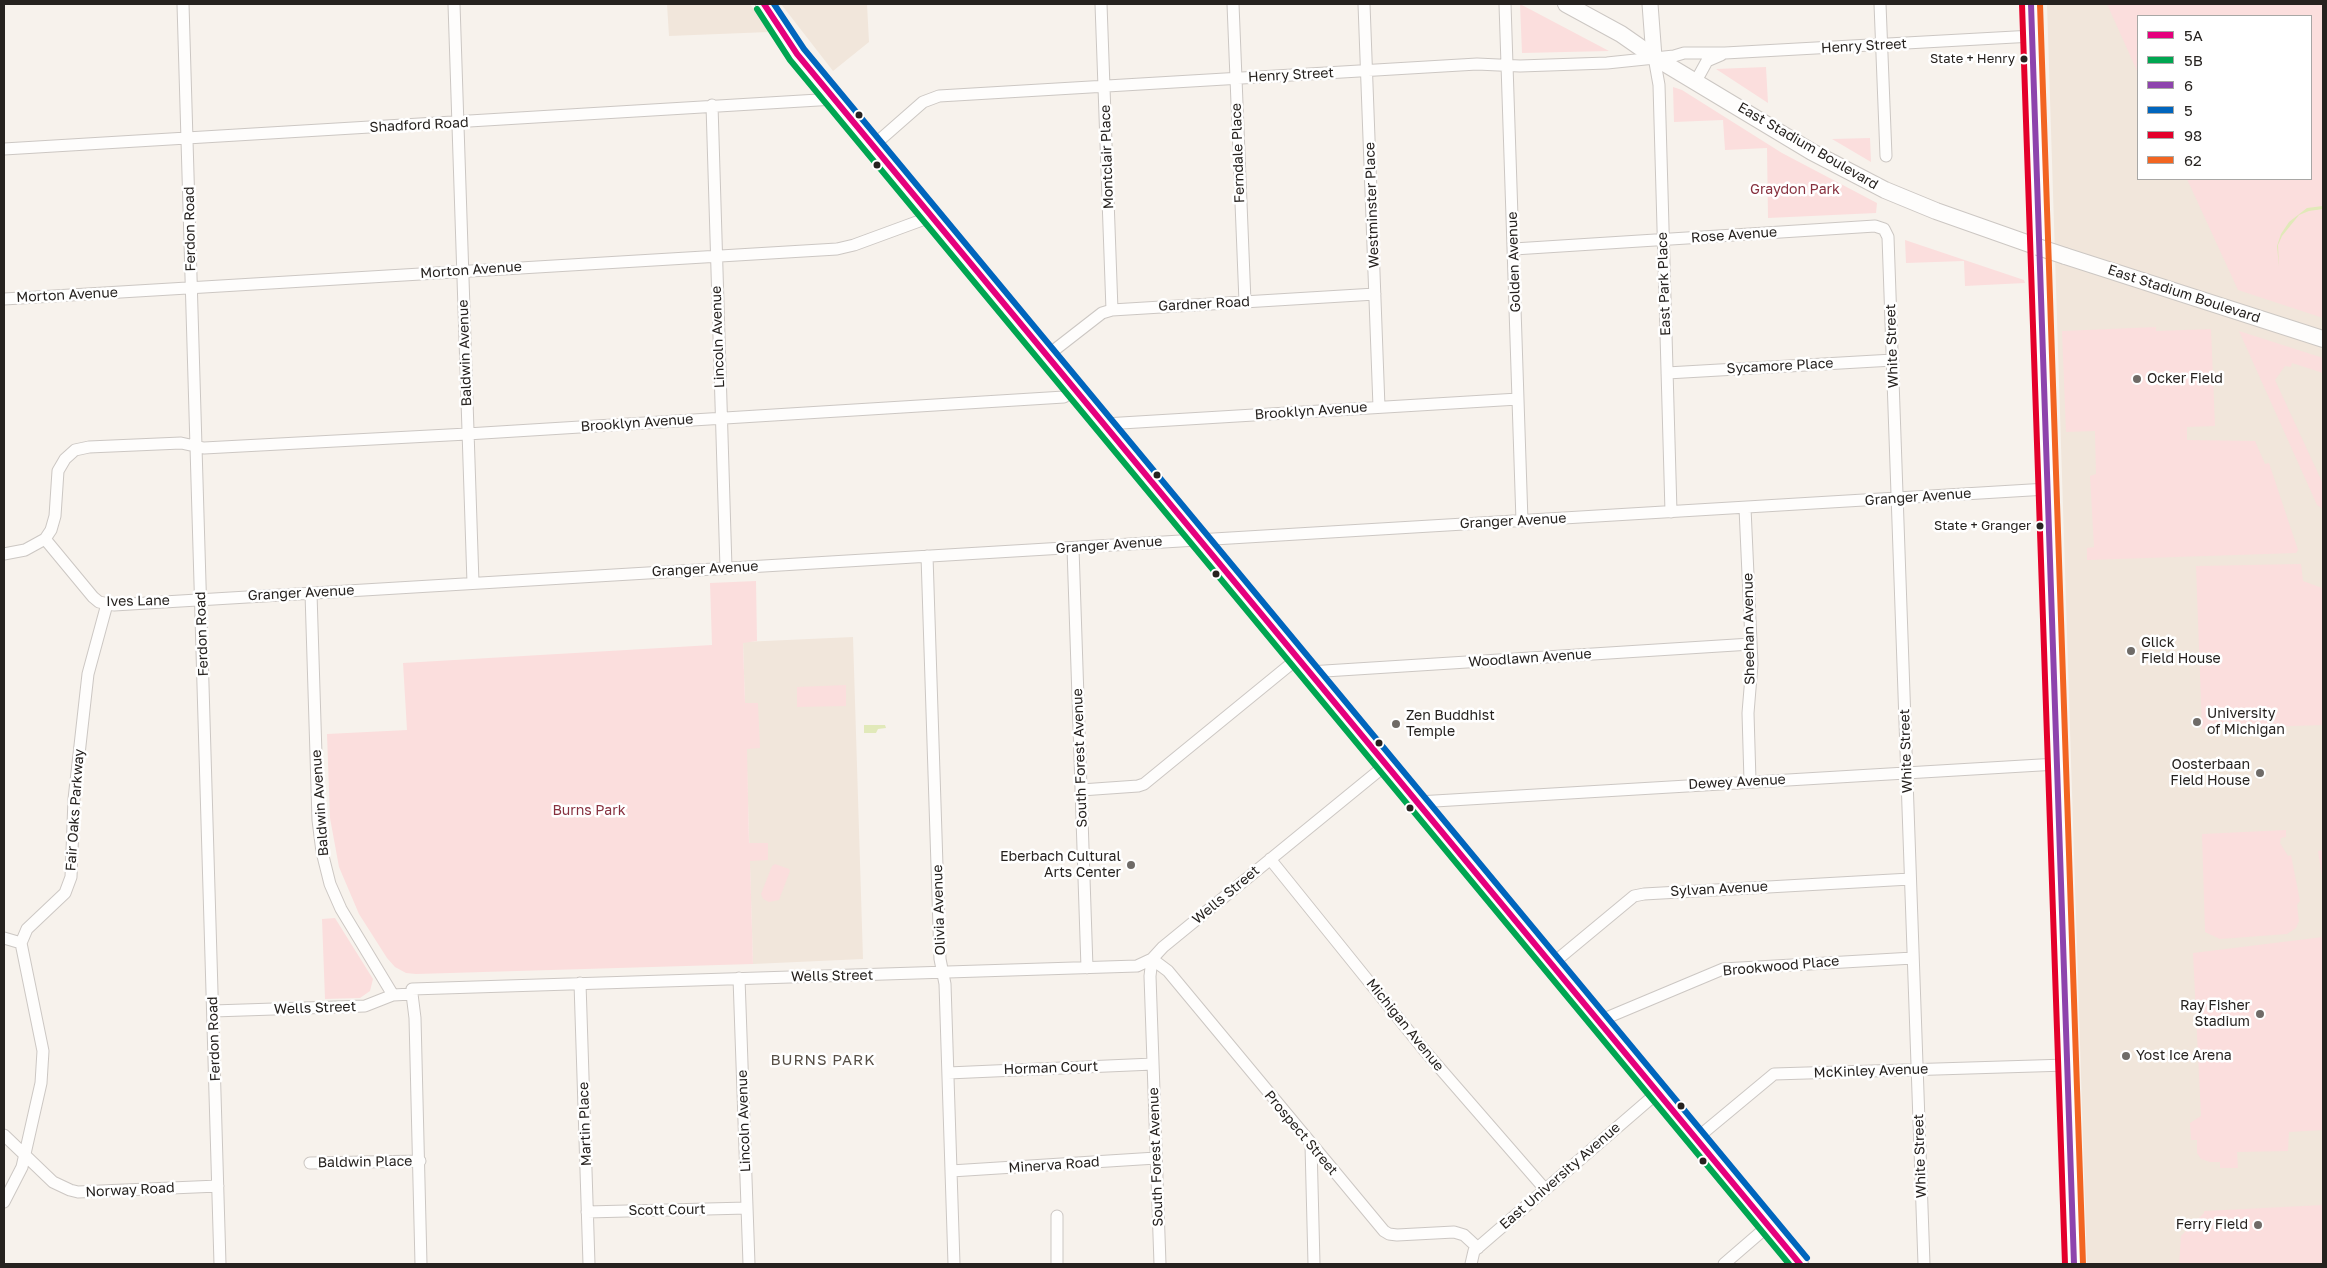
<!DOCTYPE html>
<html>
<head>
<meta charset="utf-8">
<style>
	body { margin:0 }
	#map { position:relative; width:2327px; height:1268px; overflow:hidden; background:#f7f2ec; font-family:"Golos Text",sans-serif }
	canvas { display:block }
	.frame { position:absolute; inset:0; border:5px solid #26221f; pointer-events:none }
	.legend { position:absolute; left:2137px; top:15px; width:175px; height:165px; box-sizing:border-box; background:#fff; border:1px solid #a8a7a5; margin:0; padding:6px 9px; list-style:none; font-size:15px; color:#26221f }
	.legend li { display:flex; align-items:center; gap:10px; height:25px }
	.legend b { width:25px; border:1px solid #a8a7a5 }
</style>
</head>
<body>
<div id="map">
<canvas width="2327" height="1268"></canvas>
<div class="frame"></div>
<ul class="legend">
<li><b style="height:6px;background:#e5007d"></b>5A</li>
<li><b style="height:6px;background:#00a651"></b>5B</li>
<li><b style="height:6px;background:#8e44ad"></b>6</li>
<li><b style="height:6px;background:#0065bd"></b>5</li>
<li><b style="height:6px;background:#e4002b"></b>98</li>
<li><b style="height:6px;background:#f26522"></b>62</li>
</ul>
</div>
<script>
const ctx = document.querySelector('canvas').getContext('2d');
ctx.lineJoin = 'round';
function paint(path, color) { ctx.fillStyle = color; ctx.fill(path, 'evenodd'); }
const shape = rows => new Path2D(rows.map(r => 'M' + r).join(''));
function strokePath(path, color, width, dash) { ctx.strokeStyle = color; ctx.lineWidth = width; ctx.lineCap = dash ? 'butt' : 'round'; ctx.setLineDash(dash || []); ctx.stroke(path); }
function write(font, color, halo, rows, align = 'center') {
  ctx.font = font + ' "Golos Text",sans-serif'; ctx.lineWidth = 5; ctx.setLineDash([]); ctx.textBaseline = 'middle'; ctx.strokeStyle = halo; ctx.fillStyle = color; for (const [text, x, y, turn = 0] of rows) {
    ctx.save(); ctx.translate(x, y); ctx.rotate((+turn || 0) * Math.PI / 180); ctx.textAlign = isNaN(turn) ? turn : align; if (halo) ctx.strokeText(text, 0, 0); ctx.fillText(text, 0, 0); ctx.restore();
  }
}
const built = shape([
	[667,4,750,4,769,32,669,36],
	[781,4,867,4,869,42,833,71],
	[2047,4,2323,4,2323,1264,2087,1264],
	[2138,16,2311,16,2311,179,2138,179],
	[853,637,863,959,753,964,743,642]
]);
const green = shape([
	[1520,4,1609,51,1522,53],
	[2107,4,2323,4,2323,318,2238,290,2187,179,2311,179,2311,16,2138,16,2138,73],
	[1766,67,1768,103,1716,69],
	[1673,87,1682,90,1782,153,1877,203,1876,213,1768,218,1767,148,1725,150,1723,120,1674,122],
	[1870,138,1871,162,1832,139],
	[1905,240,2024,280,2025,283,1965,286,1964,261,1906,263],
	[2156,327,2156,331,2211,329,2215,426,2187,427,2187,440,2255,441,2265,464,2269,463,2298,550,2296,553,2087,560,2087,548,2094,547,2090,476,2096,474,2095,431,2066,432,2062,331],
	[2239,331,2323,358,2323,373,2292,363,2291,367,2285,366,2275,380,2323,484,2323,509,2317,505],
	[2301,564,2303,581,2322,588,2323,592,2323,725,2202,729,2196,566],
	[756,581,757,641,743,643,745,703,758,703,760,748,747,749,749,843,768,843,768,860,750,861,753,964,416,974,406,973,395,967,387,958,359,914,339,867,330,818,327,734,407,730,403,663,712,645,710,583],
	[846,685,846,706,797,707,797,687],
	[2286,830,2286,837,2281,838,2280,843,2288,856,2291,855,2300,901,2297,905,2299,921,2296,928,2287,934,2220,939,2205,932,2202,834],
	[2323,850,2323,883,2318,851],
	[775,864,789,869,790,871,779,900,769,902,763,899,761,894,772,866],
	[335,918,373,979,370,991,360,998,325,999,322,919],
	[2323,937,2323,1130,2289,1132,2288,1151,2237,1152,2238,1168,2220,1168,2220,1162,2210,1162,2201,1159,2197,1153,2197,1140,2191,1140,2190,1123,2201,1116,2193,953],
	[2323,1205,2323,1264,2179,1264,2181,1236,2204,1213,2204,1211]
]);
const water = shape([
	[2323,206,2323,209,2309,211,2299,215,2282,236,2278,245,2279,267,2277,246,2281,234,2289,222,2307,208],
	[864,725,885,725,886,728,878,729,876,733,864,733]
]);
const minor = shape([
	[183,4,220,1264],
	[454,4,473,583],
	[1101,4,1112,310],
	[1233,4,1245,302],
	[1364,4,1379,407],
	[1505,4,1522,521],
	[1880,4,1886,156],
	[1654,57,1659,85,1671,512],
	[1696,81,1707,61,1721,55],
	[712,105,726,568],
	[874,145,923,102,939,96,1477,64,1520,66,1607,63,1674,56,1684,53,1725,53,2033,36],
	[4,149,835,99],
	[1514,249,1875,226,1884,229,1888,237,1924,1264],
	[4,299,837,249,854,245,933,216],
	[1048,355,1102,313,1112,310,1375,294],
	[1667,373,1893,360],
	[1105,424,1518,399],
	[1745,508,1752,664,1748,713,1750,781],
	[45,539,93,597,99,602,114,605,2047,489],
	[1073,548,1087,968],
	[4,554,25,550,45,539,51,530,55,516,58,471,65,459,75,450,89,447,181,443,204,448,467,434,1064,397,1075,388],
	[927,556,940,959,945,984,954,1264],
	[311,593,318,820,322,852,330,884,341,909,393,995],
	[1309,672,1751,644],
	[1081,790,1138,786,1144,784,1297,659],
	[1418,802,2057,764],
	[1270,859,1424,1050,1544,1188],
	[4,938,21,943],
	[1152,959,1168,971,1384,1231,1389,1234,1397,1235,1454,1232,1464,1235,1478,1248],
	[1152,959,1150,976,1160,1264],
	[1552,964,1634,896,1644,894,1910,879],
	[739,978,749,1264],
	[580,983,589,1264],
	[412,994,415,1018,421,1264],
	[213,1011,365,1006,393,995,412,994,412,989,1137,966,1152,959,1163,947,1387,764],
	[1599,1021,1723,969,1913,958],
	[948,1073,1153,1064],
	[4,1135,53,1182,70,1190,78,1192,218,1186],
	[1697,1138,1774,1074,2067,1065],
	[1311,1145,1314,1264],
	[310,1163,420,1161],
	[951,1171,1156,1158],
	[4,1202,22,1167,41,1083,43,1051,21,943,27,929,65,893,71,877,74,799,88,674,107,604],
	[587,1212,747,1208],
	[1057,1216,1057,1264],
	[1471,1264,1474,1251,1657,1093],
	[1724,1264,1768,1226]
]);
const tertiary = shape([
	[1650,4,1654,57]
]);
const secondary = shape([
	[764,4,797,54,1418,802,1657,1093,1697,1138,1800,1264],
	[1566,4,1621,34,1654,57,1812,152,1885,190,1936,211,2038,247],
	[2031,4,2074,1264],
	[2065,256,2323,339]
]);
const secondaryBridge = shape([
	[2038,247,2065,256]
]);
const bus1 = shape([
	[764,4,797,54,1800,1264]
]);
const bus2 = shape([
	[757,9,790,60,1789,1264]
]);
const bus3 = shape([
	[2031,4,2074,1264]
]);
const bus4 = shape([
	[774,4,804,49,1807,1258]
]);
const bus5 = shape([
	[2022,4,2065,1264]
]);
const bus6 = shape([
	[2040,4,2083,1264]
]);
const markers = [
	[2024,59,4.5,"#26221f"],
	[859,115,4.5,"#26221f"],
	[877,165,4.5,"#26221f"],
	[2137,379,5,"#6f6b67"],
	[1157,475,4.5,"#26221f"],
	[2040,526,4.5,"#26221f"],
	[1216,574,4.5,"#26221f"],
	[2131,651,5,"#6f6b67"],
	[2197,722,5,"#6f6b67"],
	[1396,724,5,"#6f6b67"],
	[1379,743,4.5,"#26221f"],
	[2260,773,5,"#6f6b67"],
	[1410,808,4.5,"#26221f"],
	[1131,865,5,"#6f6b67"],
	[2260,1014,5,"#6f6b67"],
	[2126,1056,5,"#6f6b67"],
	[1681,1106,4.5,"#26221f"],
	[1703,1161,4.5,"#26221f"],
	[2258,1225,5,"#6f6b67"]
];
const busNames = [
	["State + Henry",2015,59],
	["State + Granger",2031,526]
];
const streetNames = [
	["Henry Street",1864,46,-3],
	["Henry Street",1291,75,-3],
	["Shadford Road",419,125,-3],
	["East Stadium Boulevard",1808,146,30],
	["Ferndale Place",1238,153,-92],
	["Montclair Place",1107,157,-92],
	["Westminster Place",1372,205,-92],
	["Ferdon Road",190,229,-91],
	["Rose Avenue",1734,235,-4],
	["Golden Avenue",1514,262,-92],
	["Morton Avenue",471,270,-4],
	["East Park Place",1664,284,-92],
	["East Stadium Boulevard",2184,294,18],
	["Morton Avenue",67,295,-3],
	["Gardner Road",1204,304,-3],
	["Lincoln Avenue",718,337,-92],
	["White Street",1892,346,-92],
	["Baldwin Avenue",465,353,-92],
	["Sycamore Place",1780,366,-3],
	["Brooklyn Avenue",1311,411,-4],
	["Brooklyn Avenue",637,423,-4],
	["Granger Avenue",1918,497,-4],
	["Granger Avenue",1513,521,-3],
	["Granger Avenue",1109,545,-4],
	["Granger Avenue",705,569,-3],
	["Granger Avenue",301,593,-3],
	["Ives Lane",138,601,-1],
	["Sheehan Avenue",1749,629,-91],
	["Ferdon Road",202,634,-92],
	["Woodlawn Avenue",1530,658,-4],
	["White Street",1906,751,-92],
	["South Forest Avenue",1080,758,-92],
	["Dewey Avenue",1737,782,-3],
	["Baldwin Avenue",320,803,-94],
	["Fair Oaks Parkway",75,810,-86],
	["Sylvan Avenue",1719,889,-3],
	["Wells Street",1226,895,-40],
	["Olivia Avenue",939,910,-92],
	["Brookwood Place",1781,966,-5],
	["Wells Street",832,976,-1],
	["Wells Street",315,1008,-2],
	["Michigan Avenue",1405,1025,51],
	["Ferdon Road",214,1039,-92],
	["Horman Court",1051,1068,-2],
	["McKinley Avenue",1871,1071,-2],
	["Lincoln Avenue",744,1121,-92],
	["Martin Place",585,1124,-92],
	["Prospect Street",1301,1133,50],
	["White Street",1920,1156,-92],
	["South Forest Avenue",1156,1157,-92],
	["Baldwin Place",365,1162,-1],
	["Minerva Road",1054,1165,-4],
	["East University Avenue",1560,1176,-41],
	["Norway Road",130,1190,-3],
	["Scott Court",667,1210,-1]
];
const parkNames = [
	["Graydon Park",1795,190],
	["Burns Park",589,811]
];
const poiNames = [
	["Ocker Field",2147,379],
	["Glick",2141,643],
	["Field House",2141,659],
	["University",2207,714],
	["of Michigan",2207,730],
	["Zen Buddhist",1406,716],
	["Temple",1406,732],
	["Oosterbaan",2250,765,"right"],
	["Field House",2250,781,"right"],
	["Eberbach Cultural",1121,857,"right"],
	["Arts Center",1121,873,"right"],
	["Ray Fisher",2250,1006,"right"],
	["Stadium",2250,1022,"right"],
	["Yost Ice Arena",2136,1056],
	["Ferry Field",2248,1225,"right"]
];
const neighbourhoodNames = [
	["BURNS PARK",823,1060]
];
paint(built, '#f1e6db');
paint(green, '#fbdedd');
paint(water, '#e1e9b9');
strokePath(minor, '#ccc7c3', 13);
strokePath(tertiary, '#ccc7c3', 17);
strokePath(secondary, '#ccc7c3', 18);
strokePath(minor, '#fefdfc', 11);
strokePath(tertiary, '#fefdfc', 15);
strokePath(secondary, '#fefdfc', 16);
strokePath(secondaryBridge, '#ccc7c3', 18, []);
strokePath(secondaryBridge, '#fefdfc', 16);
strokePath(bus1, '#e5007d', 6);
strokePath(bus2, '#00a651', 6);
strokePath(bus3, '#8e44ad', 6);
strokePath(bus4, '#0065bd', 6);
strokePath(bus5, '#e4002b', 6);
strokePath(bus6, '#f26522', 6);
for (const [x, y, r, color] of markers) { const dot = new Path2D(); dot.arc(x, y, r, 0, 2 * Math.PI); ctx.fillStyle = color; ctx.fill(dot); strokePath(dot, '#fff', 2); }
write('13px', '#26221f', '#fff', busNames, 'right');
write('14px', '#26221f', '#fff', streetNames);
write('14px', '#87313f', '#fff', parkNames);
write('14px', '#26221f', '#fff', poiNames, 'left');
ctx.letterSpacing = '1px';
write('15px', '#585047', '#fff', neighbourhoodNames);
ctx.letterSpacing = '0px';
</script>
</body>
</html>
